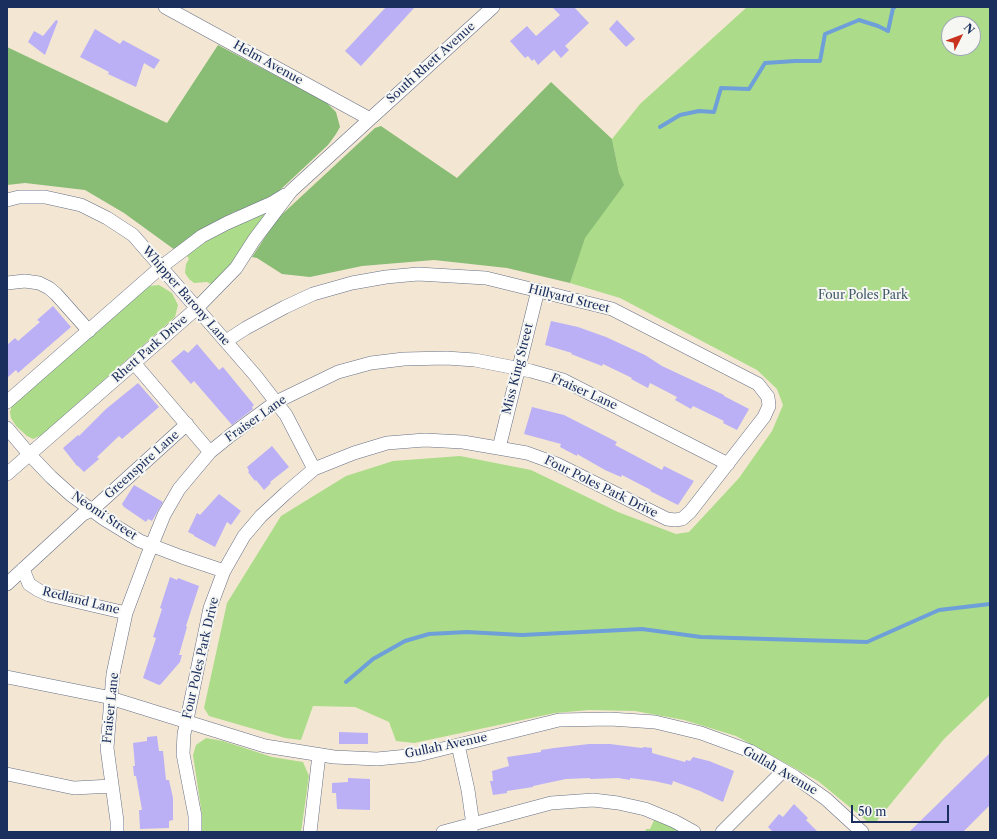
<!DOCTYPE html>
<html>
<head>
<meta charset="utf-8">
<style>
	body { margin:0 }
	#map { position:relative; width:997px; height:839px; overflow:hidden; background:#f3e7d3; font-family:"Libre Caslon Text",serif }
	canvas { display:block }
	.frame { position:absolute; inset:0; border:8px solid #1b2f5e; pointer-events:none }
	.north { position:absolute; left:941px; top:16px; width:40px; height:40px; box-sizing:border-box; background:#f6f6f2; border:1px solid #9ea6b7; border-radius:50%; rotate:48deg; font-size:11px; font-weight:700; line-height:16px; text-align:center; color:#1b2f5e }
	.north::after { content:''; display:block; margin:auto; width:14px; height:18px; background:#c8321e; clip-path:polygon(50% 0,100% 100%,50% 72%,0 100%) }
	.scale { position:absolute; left:851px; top:805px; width:98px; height:18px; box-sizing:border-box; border:2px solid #1b2f5e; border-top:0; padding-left:5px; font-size:12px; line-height:14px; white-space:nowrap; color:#1b2f5e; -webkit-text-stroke:3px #f6f6f2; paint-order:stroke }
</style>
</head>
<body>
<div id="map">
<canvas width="997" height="839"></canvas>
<div class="frame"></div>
<div class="north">N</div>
<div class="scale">50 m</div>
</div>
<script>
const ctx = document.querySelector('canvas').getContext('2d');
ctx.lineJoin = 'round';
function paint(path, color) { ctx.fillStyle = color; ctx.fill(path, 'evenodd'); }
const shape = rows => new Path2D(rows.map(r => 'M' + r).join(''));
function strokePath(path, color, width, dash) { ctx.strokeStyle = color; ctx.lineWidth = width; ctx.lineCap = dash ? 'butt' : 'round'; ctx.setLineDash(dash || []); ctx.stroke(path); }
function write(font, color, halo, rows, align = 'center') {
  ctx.font = font + ' "Libre Caslon Text",serif'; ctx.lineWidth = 4; ctx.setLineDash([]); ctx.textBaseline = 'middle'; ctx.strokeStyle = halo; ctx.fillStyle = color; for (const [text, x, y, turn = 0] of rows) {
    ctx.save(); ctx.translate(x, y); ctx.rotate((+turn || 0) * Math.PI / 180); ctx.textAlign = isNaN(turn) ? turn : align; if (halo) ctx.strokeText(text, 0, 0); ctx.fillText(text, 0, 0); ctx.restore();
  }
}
const green = shape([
	[747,7,990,7,990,695,944,739,875,823,868,822,818,781,736,736,684,720,635,711,589,710,555,713,414,743,396,741,389,722,355,707,313,706,301,740,285,738,209,716,204,708,227,603,281,516,346,476,393,461,460,456,531,470,618,512,676,534,689,532,739,478,772,431,783,405,777,389,757,370,620,298,570,283,584,238,623,185,619,173,612,139,640,104],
	[949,24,973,24,973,48,949,48],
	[263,214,265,216,224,275,211,284,207,282,194,283,189,279,185,273,186,264,189,259,187,256,197,247,233,226],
	[159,285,172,293,178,305,175,317,42,435,33,439,27,436,16,426,11,418,10,412,12,405,149,286],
	[206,738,223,741,272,757,303,762,309,776,301,832,202,832,202,815,193,755,196,745],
	[655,818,685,832,645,832,646,829,650,829]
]);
const forest = shape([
	[218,45,326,102,336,112,340,127,336,134,328,145,279,191,256,205,234,212,204,228,175,250,124,213,85,190,25,183,7,185,7,47,167,123],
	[551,82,612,139,619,173,624,185,585,238,570,283,507,268,434,260,362,266,310,277,282,274,257,258,252,257,277,219,375,128,381,126,457,178]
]);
const stream = shape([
	[660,127,680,115,699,111,714,112,721,88,749,89,765,63,795,61,820,61,825,34,859,20,878,26,888,31,893,8,895,7],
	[346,682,373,659,405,641,429,634,467,632,522,635,642,629,701,637,867,642,939,610,990,604]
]);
const building = shape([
	[386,7,415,7,361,66,345,51],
	[552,7,574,7,589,23,565,46,569,50,561,58,554,50,538,65,534,59,532,61,528,56,525,58,510,41,527,26,536,36,560,15],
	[56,20,58,21,45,55,28,42,34,31,43,36],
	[617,20,635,39,626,47,609,29],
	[95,29,120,44,123,40,160,60,154,69,144,63,136,87,108,74,109,72,80,57],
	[53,306,71,327,18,373,16,370,7,378,7,345,15,338,18,341,40,322,37,320],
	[551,321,578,327,606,337,645,355,662,366,724,395,724,396,749,409,737,430,723,423,724,421,693,406,691,409,675,400,677,397,650,383,648,388,631,379,632,378,603,364,602,366,571,354,572,353,545,345],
	[197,344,219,370,223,367,254,405,252,407,253,409,232,425,194,381,191,384,171,361,184,350,188,353],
	[138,383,159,407,122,439,119,436,97,457,99,459,84,472,78,466,77,466,63,448,78,435,79,436,106,409],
	[532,407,564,415,617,442,615,445,662,470,664,466,694,481,678,505,650,491,651,490,622,475,621,477,605,470,577,454,577,456,560,447,561,444,524,434],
	[272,446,289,467,270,482,271,483,264,490,256,480,255,481,248,472,249,471,247,467],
	[134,485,163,502,152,521,148,519,146,522,124,507,122,504],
	[219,494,241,511,231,525,227,522,215,547,194,536,194,535,188,532,197,513,200,515],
	[170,577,177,580,178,578,199,586,186,626,187,627,179,655,182,655,180,662,161,684,159,685,143,678,156,638,153,637,162,609,160,608],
	[339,732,368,733,368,744,339,744],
	[157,736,159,751,163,751,166,780,169,780,173,798,173,820,169,821,169,828,140,829,139,810,142,810,136,776,134,776,133,766,135,766,133,743,147,741,147,737],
	[589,744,610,744,642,748,644,747,652,748,652,753,685,762,686,760,690,761,693,757,709,761,734,771,723,802,700,791,673,781,672,785,654,781,630,778,630,780,618,778,590,779,590,778,566,779,533,786,533,787,507,791,507,793,493,795,490,781,493,781,492,771,509,766,507,757,541,752,541,750,554,748],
	[990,753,990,805,963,832,909,832],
	[348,778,370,779,370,810,337,809,336,793,332,793,332,783,348,782],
	[794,804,808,818,806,820,818,832,773,832,768,827,779,814,783,817]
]);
const minor = shape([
	[165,7,370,119],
	[7,200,19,197,45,197,81,205,107,218,133,235,255,375,286,415,314,469],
	[7,283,25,281,39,283,49,288,56,294,89,331],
	[134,363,210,452],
	[7,402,161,267,202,236,227,223,272,203,285,195],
	[7,428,29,454,51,477,71,495,104,519,140,541,182,557,224,571],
	[499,448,538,290],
	[7,474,197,308,236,268,254,240,291,191,493,7],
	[23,569,29,584,38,590,49,595,126,613],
	[7,584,83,514,92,510,187,424],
	[7,677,107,697,265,746,334,757,377,759,418,755,559,720,610,719,655,722,701,733,750,751,795,777,826,799,862,832],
	[458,745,468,790,472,818,471,832],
	[7,774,74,788,112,786],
	[117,832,117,821,107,748,111,698,113,674,126,613,147,557,164,515,179,489,194,471,210,452,231,435,276,402,338,372,371,363,404,359,446,358,475,360,531,371,563,380,728,464],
	[195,832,195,816,183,754,184,734,210,608,224,571,244,536,261,516,286,493,314,469,354,453,387,443,425,440,463,442,527,453,557,464,667,519,675,520,682,519,690,512,764,417,769,406,768,397,758,384,612,309,486,278,418,274,386,277,352,283,313,294,285,307,246,328,226,341],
	[310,832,319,755],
	[443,832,551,803,593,800,618,803,645,809,674,821,694,832],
	[722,832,783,771]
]);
const streetNames = [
	["Helm Avenue",268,63,29],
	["South Rhett Avenue",431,63,-42],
	["Whipper Barony Lane",186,296,49],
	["Hillyard Street",569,299,14],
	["Rhett Park Drive",150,349,-41],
	["Miss King Street",518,369,-76],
	["Fraiser Lane",584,392,24],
	["Fraiser Lane",256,419,-35],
	["Greenspire Lane",142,465,-42],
	["Four Poles Park Drive",601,487,26],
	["Neomi Street",104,516,34],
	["Redland Lane",81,601,14],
	["Four Poles Park Drive",201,658,-77],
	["Fraiser Lane",111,708,-84],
	["Gullah Avenue",446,746,-12],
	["Gullah Avenue",780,771,30]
];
const parkNames = [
	["Four Poles Park",863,296]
];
paint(green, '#acdc89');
paint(forest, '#89bc75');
strokePath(stream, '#6e9fd8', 4);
paint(building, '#bbb0f5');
strokePath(minor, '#676f87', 14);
strokePath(minor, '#fff', 13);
write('12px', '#1b2f5e', '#f6f6f2', streetNames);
write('12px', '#3f5a69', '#f6f6f2', parkNames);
</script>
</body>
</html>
